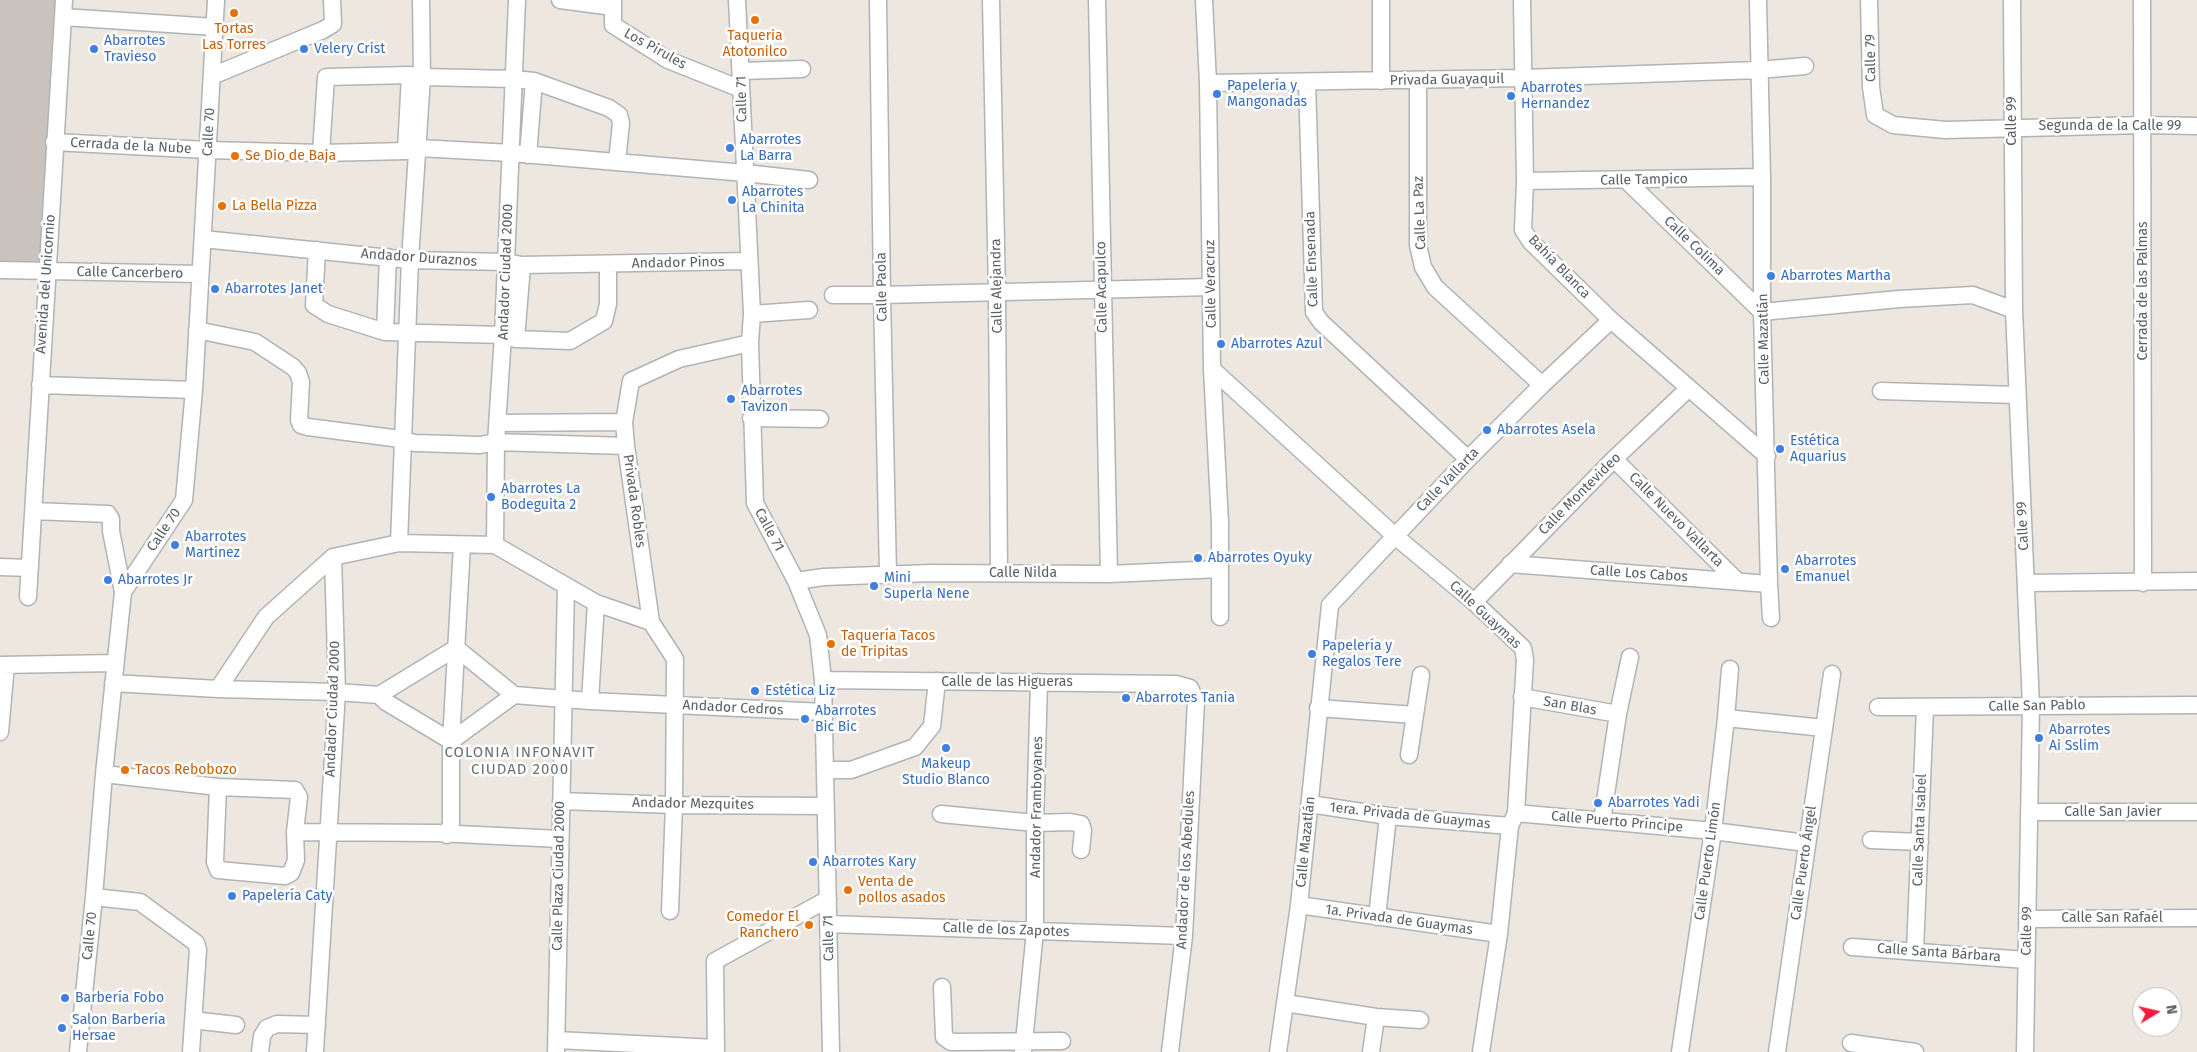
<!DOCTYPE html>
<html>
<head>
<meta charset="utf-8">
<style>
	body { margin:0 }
	#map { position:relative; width:2197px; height:1052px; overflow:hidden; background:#eee7e0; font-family:"Fira Sans",sans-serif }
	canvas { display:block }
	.north { position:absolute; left:2132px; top:987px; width:50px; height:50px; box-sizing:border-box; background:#fff; border:1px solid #bdbfc1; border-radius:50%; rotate:81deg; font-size:14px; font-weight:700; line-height:20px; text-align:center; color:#595f63 }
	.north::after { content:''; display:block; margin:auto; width:18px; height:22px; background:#fa1a3b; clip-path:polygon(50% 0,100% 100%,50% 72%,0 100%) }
</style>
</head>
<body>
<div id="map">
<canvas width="2197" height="1052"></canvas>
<div class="north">N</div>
</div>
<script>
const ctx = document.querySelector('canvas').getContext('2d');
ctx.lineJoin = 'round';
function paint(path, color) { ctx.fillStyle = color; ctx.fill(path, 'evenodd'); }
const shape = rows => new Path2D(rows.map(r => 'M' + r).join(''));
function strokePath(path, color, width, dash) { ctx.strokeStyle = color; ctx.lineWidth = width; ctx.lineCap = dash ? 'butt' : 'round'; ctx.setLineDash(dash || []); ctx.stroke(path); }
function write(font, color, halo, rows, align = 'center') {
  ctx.font = font + ' "Fira Sans",sans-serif'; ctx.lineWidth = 5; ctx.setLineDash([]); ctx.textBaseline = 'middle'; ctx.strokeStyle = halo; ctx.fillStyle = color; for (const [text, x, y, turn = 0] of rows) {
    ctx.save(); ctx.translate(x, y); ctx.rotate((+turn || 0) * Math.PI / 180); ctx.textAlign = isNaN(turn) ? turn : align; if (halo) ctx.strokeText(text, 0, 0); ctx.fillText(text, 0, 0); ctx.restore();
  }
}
const building = shape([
	[0,0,60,0,42,264,0,263]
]);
const minor = shape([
	[560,0,613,7],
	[613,0,613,25,668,60,741,89],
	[737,0,752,314,750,343,755,503,796,581,818,635,823,680,831,1052],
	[878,0,882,295,888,575],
	[991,0,997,292,999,573],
	[1097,0,1109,574],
	[1204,0,1208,83,1212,369,1220,523,1220,617],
	[1381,0,1381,81],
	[1522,0,1525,181,1523,230,1531,242,1611,320,1767,456],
	[1758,0,1762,177,1762,312,1769,584,1771,618],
	[1869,0,1871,87,1875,115,1893,125,1945,130,2143,125,2197,126],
	[2012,0,2014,310,2031,706,2025,1052],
	[2142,0,2143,583],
	[63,17,215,27],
	[742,71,802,69],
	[212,76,323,30,333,24,332,0],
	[1418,80,1418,245,1423,267,1435,287,1542,385],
	[1307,82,1314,312,1321,322,1468,459],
	[1208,83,1524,78,1759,70,1805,66],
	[54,142,208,150,321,153,406,151,419,148,511,153,745,173,809,180],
	[406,151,410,75],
	[321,153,326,77,410,75,422,77,514,79,534,81,609,108,619,115,621,123,617,162],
	[528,155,534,81],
	[1626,180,1762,312,1899,299,1973,295,2014,310],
	[1525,181,1762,177],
	[203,239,410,260,506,262,522,265,749,261],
	[317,250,314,305,328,314,385,332,503,335,516,339,570,341,604,321,608,304,608,265],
	[0,270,200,274],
	[833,295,882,295,1211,287],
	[752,314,809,310],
	[197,330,255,342,293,367,298,373,301,382,299,420,301,425,308,427,393,438,415,443,480,445,496,442,626,446],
	[385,332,388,257],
	[516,339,522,265],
	[1212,369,1395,536,1474,602,1523,648,1525,660,1516,813,1510,826,1499,934,1481,1052],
	[40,385,194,390],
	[1881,391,2017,395],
	[751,418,820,419],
	[498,423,624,422],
	[1614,459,1737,581],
	[34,511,108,514,111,519,111,531,123,592],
	[399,543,410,260,422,77,421,0],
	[495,545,496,442,503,335,517,0],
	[333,557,399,543,495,545,596,603,651,622,675,659,674,805,670,911],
	[1510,564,1769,584],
	[0,567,30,568],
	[796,581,824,577,931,573,1109,574,1220,569],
	[2026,583,2197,581],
	[28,597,64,0],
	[1474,602,1614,459,1688,389],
	[651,622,626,446,624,422,631,381,679,359,750,343],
	[0,665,115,663],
	[823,680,1176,684,1190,688,1196,701,1184,936,1170,1052],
	[113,683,218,689,337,692,379,695,386,702,451,741,514,695,590,701,824,712],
	[218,689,266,617,333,557],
	[379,695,456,648,514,695],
	[1522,697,1618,714],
	[590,701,596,603],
	[1878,707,2197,705],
	[1318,708,1415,715],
	[1726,718,1824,728],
	[0,732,6,665],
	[1409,755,1421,675],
	[825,770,851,770,915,747,932,726,937,681],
	[104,774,218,787,295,790,299,797,295,832,296,860,291,873,285,876,218,870,215,862,218,787],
	[561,801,674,805,826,806],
	[1310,804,1388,816,1510,826],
	[2029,812,2197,812],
	[1516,813,1713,831,1806,843],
	[941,814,1035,823,1070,822,1081,824,1083,830,1081,850],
	[1602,821,1618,714,1630,657],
	[295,832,437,833,560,839],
	[447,835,451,824,451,741,462,545],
	[1871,840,1920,842],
	[94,897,140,902,196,943,198,950,191,1052],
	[1299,905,1499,934],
	[1377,917,1388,816],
	[2027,919,2197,918],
	[829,924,1184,936],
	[1852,947,2026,960],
	[1915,951,1925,708],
	[942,987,944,1037,951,1042,1062,1041],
	[1285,1003,1376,1017,1420,1020],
	[194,1017,201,1021,236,1025],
	[557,1040,716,1048],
	[1851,1043,1915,1052],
	[78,1052,94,897,104,774,123,592,184,500,194,390,216,0],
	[260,1052,262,1036,267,1028,277,1024,317,1025],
	[315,1052,337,692,333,557],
	[556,1052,566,586],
	[716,1052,715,961,828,899],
	[1023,1052,1035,931,1035,823,1039,682],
	[1278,1052,1299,905,1330,605,1468,459,1542,385,1611,320],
	[1371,1052,1376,1017],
	[1680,1052,1713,831,1726,718,1730,669],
	[1777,1052,1832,674]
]);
const markers = [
	[234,13,5,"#e8710a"],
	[755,20,5,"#e8710a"],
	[94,49,5,"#3f7fe0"],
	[304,49,5,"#3f7fe0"],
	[1217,94,5,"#3f7fe0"],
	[1511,96,5,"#3f7fe0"],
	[730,148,5,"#3f7fe0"],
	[235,156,5,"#e8710a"],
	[732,200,5,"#3f7fe0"],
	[222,206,5,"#e8710a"],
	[1771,276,5,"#3f7fe0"],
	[215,289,5,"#3f7fe0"],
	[1221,344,5,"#3f7fe0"],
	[731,399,5,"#3f7fe0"],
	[1487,430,5,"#3f7fe0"],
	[1780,449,5,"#3f7fe0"],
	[491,497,5,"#3f7fe0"],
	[175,545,5,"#3f7fe0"],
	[1198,558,5,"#3f7fe0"],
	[1785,569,5,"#3f7fe0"],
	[108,580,5,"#3f7fe0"],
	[874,586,5,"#3f7fe0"],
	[831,644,5,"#e8710a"],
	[1312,654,5,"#3f7fe0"],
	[755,691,5,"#3f7fe0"],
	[1126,698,5,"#3f7fe0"],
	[805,719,5,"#3f7fe0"],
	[2039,738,5,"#3f7fe0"],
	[946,748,5,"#3f7fe0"],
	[125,770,5,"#e8710a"],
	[1598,803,5,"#3f7fe0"],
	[813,862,5,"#3f7fe0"],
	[848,890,5,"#e8710a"],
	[232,896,5,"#3f7fe0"],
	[809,925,5,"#e8710a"],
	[65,998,5,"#3f7fe0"],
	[62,1028,5,"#3f7fe0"]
];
const foodNames = [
	["Tortas",234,29,"center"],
	["Las Torres",234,45,"center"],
	["Taqueria",755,36,"center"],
	["Atotonilco",755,52,"center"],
	["Se Dio de Baja",245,156],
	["La Bella Pizza",232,206],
	["Taquería Tacos",841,636],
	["de Tripitas",841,652],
	["Tacos Rebobozo",135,770],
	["Venta de",858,882],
	["pollos asados",858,898],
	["Comedor El",799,917,"right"],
	["Ranchero",799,933,"right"]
];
const shopNames = [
	["Abarrotes",104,41],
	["Travieso",104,57],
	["Velery Crist",314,49],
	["Papelería y",1227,86],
	["Mangonadas",1227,102],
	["Abarrotes",1521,88],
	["Hernandez",1521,104],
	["Abarrotes",740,140],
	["La Barra",740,156],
	["Abarrotes",742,192],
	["La Chinita",742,208],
	["Abarrotes Martha",1781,276],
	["Abarrotes Janet",225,289],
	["Abarrotes Azul",1231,344],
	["Abarrotes",741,391],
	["Tavizon",741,407],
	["Abarrotes Asela",1497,430],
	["Estética",1790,441],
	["Aquarius",1790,457],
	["Abarrotes La",501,489],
	["Bodeguita 2",501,505],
	["Abarrotes",185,537],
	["Martinez",185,553],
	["Abarrotes Oyuky",1208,558],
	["Abarrotes",1795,561],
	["Emanuel",1795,577],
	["Mini",884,578],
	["Superla Nene",884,594],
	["Abarrotes Jr",118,580],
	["Papelería y",1322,646],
	["Regalos Tere",1322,662],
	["Estética Liz",765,691],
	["Abarrotes Tania",1136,698],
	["Abarrotes",815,711],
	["Bic Bic",815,727],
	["Abarrotes",2049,730],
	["Ai Sslim",2049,746],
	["Makeup",946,764,"center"],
	["Studio Blanco",946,780,"center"],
	["Abarrotes Yadi",1608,803],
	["Abarrotes Kary",823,862],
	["Papelería Caty",242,896],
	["Barbería Fobo",75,998],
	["Salon Barbería",72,1020],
	["Hersae",72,1036]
];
const streetNames = [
	["Los Pirules",655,49,29],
	["Calle 79",1871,58,-91],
	["Privada Guayaquil",1447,80,-1],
	["Calle 71",742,99,-91],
	["Calle 99",2012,121,-90],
	["Segunda de la Calle 99",2110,126],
	["Calle 70",209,132,-87],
	["Cerrada de la Nube",131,146,3],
	["Calle Tampico",1644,180,-1],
	["Calle La Paz",1420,213,-92],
	["Calle Colima",1694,246,44],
	["Andador Duraznos",419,258,4],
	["Calle Ensenada",1312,259,-92],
	["Andador Pinos",678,263,-1],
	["Bahía Blanca",1559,267,46],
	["Andador Ciudad 2000",506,272,-88],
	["Calle Cancerbero",130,273,1],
	["Avenida del Unicornio",46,284,-86],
	["Calle Veracruz",1211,284,-91],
	["Calle Alejandra",997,286,-91],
	["Calle Paola",882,287,-91],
	["Calle Acapulco",1102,287,-91],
	["Cerrada de las Palmas",2143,291,-90],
	["Calle Mazatlán",1764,339,-91],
	["Calle Vallarta",1448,480,-46],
	["Calle Montevideo",1580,494,-45],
	["Privada Robles",634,501,82],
	["Calle Nuevo Vallarta",1676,520,45],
	["Calle 99",2023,526,-93],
	["Calle 70",164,530,-56],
	["Calle 71",769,530,62],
	["Calle Nilda",1023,573],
	["Calle Los Cabos",1639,574,4],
	["Calle Guaymas",1485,615,43],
	["Calle de las Higueras",1007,682],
	["San Blas",1570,706,10],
	["Calle San Pablo",2037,706,-1],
	["Andador Cedros",733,708,3],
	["Andador Ciudad 2000",333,709,-88],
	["Andador Mezquites",693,804,1],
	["Andador Framboyanes",1037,807,-89],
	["Calle San Javier",2113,812],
	["1era. Privada de Guaymas",1410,816,6],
	["Calle Puerto Príncipe",1617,822,5],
	["Calle Santa Isabel",1920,830,-88],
	["Calle Mazatlán",1306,842,-84],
	["Calle Puerto Limón",1708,861,-82],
	["Calle Puerto Ángel",1804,863,-82],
	["Andador de los Abedules",1186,870,-87],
	["Calle Plaza Ciudad 2000",559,876,-89],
	["Calle San Rafaél",2112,918],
	["1a. Privada de Guaymas",1399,920,8],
	["Calle de los Zapotes",1006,930,2],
	["Calle 99",2027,931,-89],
	["Calle 70",90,936,-84],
	["Calle 71",829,938,-91],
	["Calle Santa Bárbara",1939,953,4]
];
const neighbourhoodNames = [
	["COLONIA INFONAVIT",520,753],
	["CIUDAD 2000",520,770]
];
paint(building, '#c9c2bd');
strokePath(minor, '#aeb4b7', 19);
strokePath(minor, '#fff', 16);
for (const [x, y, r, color] of markers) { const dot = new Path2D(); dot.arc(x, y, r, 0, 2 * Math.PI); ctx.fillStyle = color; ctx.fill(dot); strokePath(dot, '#fff', 2); }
write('14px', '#c56008', '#fff', foodNames, 'left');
write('14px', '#366cbe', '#fff', shopNames, 'left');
write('14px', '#595f63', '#fff', streetNames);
ctx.letterSpacing = '1px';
write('15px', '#6a7275', '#fff', neighbourhoodNames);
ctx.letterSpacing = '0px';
</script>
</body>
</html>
